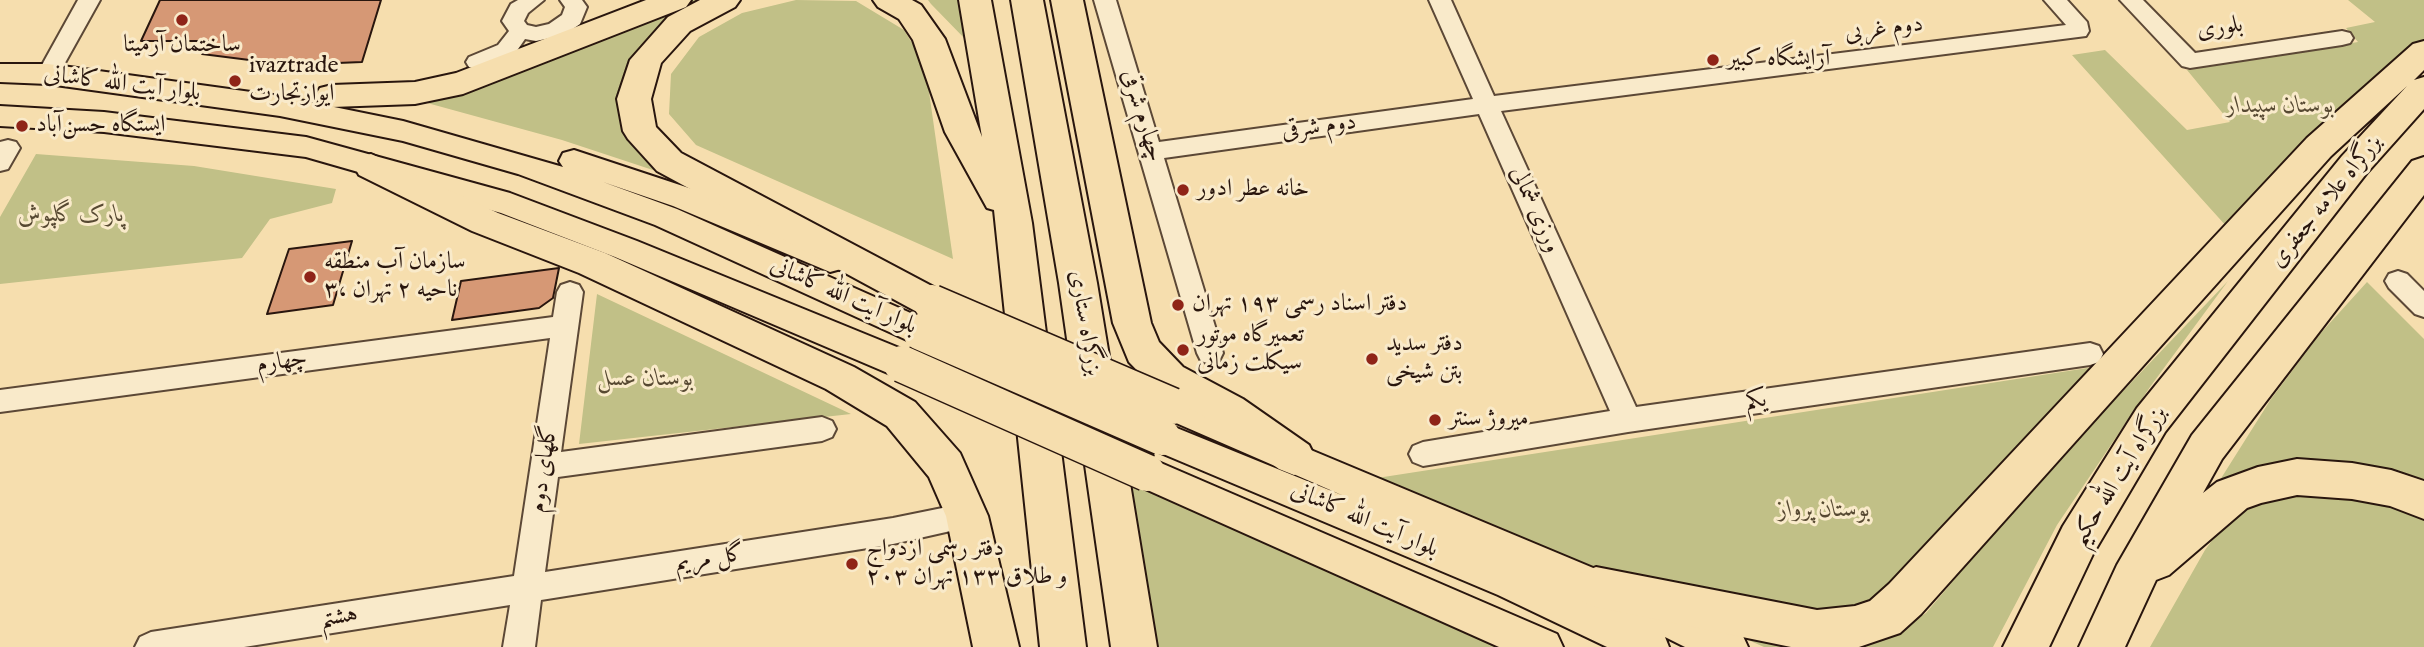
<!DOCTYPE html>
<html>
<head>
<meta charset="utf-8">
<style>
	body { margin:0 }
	canvas { display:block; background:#f6deae }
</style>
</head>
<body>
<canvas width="2424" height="647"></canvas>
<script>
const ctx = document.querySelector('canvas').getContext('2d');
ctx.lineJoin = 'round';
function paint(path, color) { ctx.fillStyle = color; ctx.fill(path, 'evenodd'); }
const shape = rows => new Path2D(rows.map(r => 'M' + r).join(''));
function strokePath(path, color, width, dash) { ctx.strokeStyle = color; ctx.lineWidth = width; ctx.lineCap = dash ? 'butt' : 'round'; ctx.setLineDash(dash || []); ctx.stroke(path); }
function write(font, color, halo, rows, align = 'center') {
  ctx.font = font + ' "IM FELL English",Amiri,serif'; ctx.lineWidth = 6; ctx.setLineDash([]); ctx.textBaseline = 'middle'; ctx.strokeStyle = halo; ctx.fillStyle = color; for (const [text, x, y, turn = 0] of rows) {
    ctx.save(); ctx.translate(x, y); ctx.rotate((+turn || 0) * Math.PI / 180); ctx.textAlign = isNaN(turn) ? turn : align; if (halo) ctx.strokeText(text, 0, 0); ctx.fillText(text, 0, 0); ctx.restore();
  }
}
const green = shape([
	[692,0,711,0,662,25,643,43,630,61,617,99,620,120,639,151,668,175,562,140,420,101,505,76],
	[796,0,856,1,904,30,925,64,953,259,696,145,669,114,671,74,699,37,742,13],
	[928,0,961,0,967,41,931,4],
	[2348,0,2424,0,2424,43,2227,227,2072,55,2105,50,2187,130,2230,122,2187,70,2358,42,2346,28,2375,22],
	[36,154,194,166,336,189,332,203,270,219,242,258,0,284,0,217],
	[2228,281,2150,387,2057,525,1993,647,1764,647,1719,627,1856,645,1883,640,1905,627,1926,613,2043,475],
	[2367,282,2424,339,2424,487,2208,499,2271,399,2319,335],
	[597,294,851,414,579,444],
	[2094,367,1882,596,1856,608,1825,614,1601,573,1377,478],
	[1131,482,1510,647,1158,647],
	[2315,487,2424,512,2424,647,2150,647,2205,550,2227,520,2241,508]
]);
const building = shape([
	[160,0,381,0,362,62,289,65,202,54,208,41,141,41,160,0],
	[352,241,333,305,267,314,289,249,352,241],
	[559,268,553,298,539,308,452,320,461,281,559,268]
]);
const minor = shape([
	[78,0,100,0,56,79,48,82,40,79,37,74,78,0],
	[518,0,544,0,528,13,524,21,527,25,536,27,549,24,562,15,565,7,560,0,582,0,587,7,580,24,564,35,536,41,525,39,514,55,477,69,469,67,466,62,469,57,498,45,509,31,502,21,511,4,518,0],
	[1094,0,1116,0,1159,142,1473,99,1429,0,1451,0,1494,96,2066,25,2044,0,2067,0,2087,22,2089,31,2086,36,1501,111,1636,407,2090,343,2099,346,2103,354,2099,362,2090,365,1628,432,1423,466,1413,462,1409,454,1413,446,1423,442,1610,411,1479,114,1164,158,1223,353,1219,361,1210,364,1201,361,1197,353,1094,0],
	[2120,0,2143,0,2195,53,2342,31,2350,33,2353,38,2350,43,2342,45,2190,68,2182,66,2120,0],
	[8,140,16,142,20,148,8,169,0,171,0,142,8,140],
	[2398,271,2407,274,2424,291,2424,317,2415,314,2389,288,2385,281,2389,274,2398,271],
	[570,282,579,285,583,292,561,452,822,417,832,421,836,429,832,437,822,441,558,477,545,572,893,518,967,503,977,507,982,516,977,525,893,544,541,600,535,647,503,647,510,605,244,647,135,647,140,637,151,632,514,576,550,338,0,412,0,390,553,317,557,292,561,285,570,282]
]);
const major = shape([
	[0,64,48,64,280,96,403,121,563,167,559,161,563,153,574,150,695,190,841,251,846,260,841,269,830,272,673,206,603,182,677,209,933,323,938,332,933,341,921,345,909,341,655,225,518,174,403,141,280,116,48,84,0,82,0,64],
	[0,106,104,112,306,137,510,193,637,241,914,354,919,364,914,374,902,378,890,374,615,257,501,213,306,157,104,132,0,126,0,106],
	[1172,392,1610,575,1742,634,1748,647,1685,647,1665,637,1669,647,1607,647,1498,595,1149,448,1144,437,1149,426,1162,422,1344,496,1160,416,1155,406,1160,396,1172,392],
	[1147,457,1557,634,1563,647,1499,647,1134,484,1129,473,1134,462,1147,457]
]);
const highway = shape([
	[646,0,691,0,686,7,463,94,415,104,332,107,320,104,315,96,320,88,332,85,415,82,456,73,646,0],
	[700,0,740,0,735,7,690,31,661,63,651,99,656,127,681,153,945,293,951,303,945,313,932,318,919,313,657,171,628,139,623,131,617,99,630,60,668,17,700,0],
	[873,0,912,0,921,5,945,39,982,137,959,0,991,0,1032,223,1086,647,1040,647,994,210,987,208,945,132,913,40,899,19,878,7,873,0],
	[1011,0,1043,0,1097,283,1157,647,1111,647,1059,283,1011,0],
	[1051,0,1083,0,1151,323,1159,342,1183,367,1243,399,1309,445,1315,457,1309,469,1294,475,1279,469,1215,423,1155,389,1129,362,1113,323,1051,0],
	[2424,41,2424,70,2414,80,2424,77,2424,109,2366,174,2165,432,2093,554,2049,647,2003,647,2063,526,2137,408,2342,156,2407,86,2331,156,1921,614,1900,633,1859,647,1791,647,1596,607,1580,601,1574,587,1580,573,1596,567,1817,610,1855,606,1870,601,1889,584,2307,138,2413,44,2424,41],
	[371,154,498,213,605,253,854,367,915,402,960,453,988,516,1019,647,973,647,946,516,929,477,887,426,826,389,579,273,472,231,359,175,354,166,359,157,371,154],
	[2424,157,2424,195,2222,459,2203,493,2217,482,2258,467,2297,459,2352,463,2391,470,2424,481,2424,519,2390,506,2352,499,2297,495,2261,503,2247,508,2169,575,2156,580,2125,647,2079,647,2117,565,2192,435,2412,161,2424,157]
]);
const majorBridge = shape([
	[932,303,1172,406],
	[921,332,1162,437],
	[902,364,1147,473]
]);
const markers = [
	[182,20,7,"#8f2418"],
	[1713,60,7,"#8f2418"],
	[235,81,7,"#8f2418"],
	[22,126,7,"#8f2418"],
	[1183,190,7,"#8f2418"],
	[310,277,7,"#8f2418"],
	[1178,305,7,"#8f2418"],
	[1183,350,7,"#8f2418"],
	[1372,359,7,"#8f2418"],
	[1435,420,7,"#8f2418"],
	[852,564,7,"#8f2418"]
];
const streetNames = [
	["بلوری",2220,29,-8],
	["دوم غربی",1884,30,-7],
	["بلوار آیت الله کاشانی",122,85,7],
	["چهارم شرقی",1141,116,73],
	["دوم شرقی",1319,128,-8],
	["بزرگراه علامه جعفری",2327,202,-51],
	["ورزی شمالی",1534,210,66],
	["بلوار آیت الله کاشانی",843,297,24],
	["بزرگراه ستاری",1084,323,81],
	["چهارم",282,363,-8],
	["یکم",1756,402,-8],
	["گلهای دوم",545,469,-82],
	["بزرگراه آیت الله حکیم",2120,477,-58],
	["بلوار آیت الله کاشانی",1364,521,23],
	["گل مریم",710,560,-9],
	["هشتم",339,618,-9]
];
const poiNames = [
	["ساختمان آرمیتا",182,46,"center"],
	["آرایشگاه کبیر",1727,60],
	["ivaztrade",249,67],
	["ایوازتجارت",249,95],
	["ایستگاه حسن‌آباد",36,126],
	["خانه عطر ادور",1197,190],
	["سازمان آب منطقه",324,263],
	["۳، ناحیه ۲ تهران",324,291],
	["دفتر اسناد رسمی ۱۹۳ تهران",1192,305],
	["تعمیرگاه موتور",1197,336],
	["سیکلت زمانی",1197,364],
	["دفتر سدید",1386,345],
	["بتن شیخی",1386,373],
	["میروژ سنتر",1449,420],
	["دفتر رسمی ازدواج",866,550],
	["۲۰۳ و طلاق ۱۳۳ تهران",866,578]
];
const parkNames = [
	["بوستان سپیدار",2280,107],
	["پارک گلپوش",71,216],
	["بوستان عسل",645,380],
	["بوستان پرواز",1824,511]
];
paint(green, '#c1c087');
paint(building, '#d69875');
strokePath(building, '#29160e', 2);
strokePath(minor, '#5c4836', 4);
strokePath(major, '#29160e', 4);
strokePath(highway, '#29160e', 4);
paint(minor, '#f9eaca');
paint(major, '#f6deae');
paint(highway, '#f6deae');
strokePath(majorBridge, '#29160e', 39, []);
strokePath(majorBridge, '#f6deae', 36);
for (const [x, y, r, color] of markers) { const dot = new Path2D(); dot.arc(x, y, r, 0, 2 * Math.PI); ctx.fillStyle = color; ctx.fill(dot); strokePath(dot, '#f9eaca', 2.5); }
write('24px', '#29160e', '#f9eaca', streetNames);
write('24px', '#29160e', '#f9eaca', poiNames, 'left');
write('italic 24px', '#574932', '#f9eaca', parkNames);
</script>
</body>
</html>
